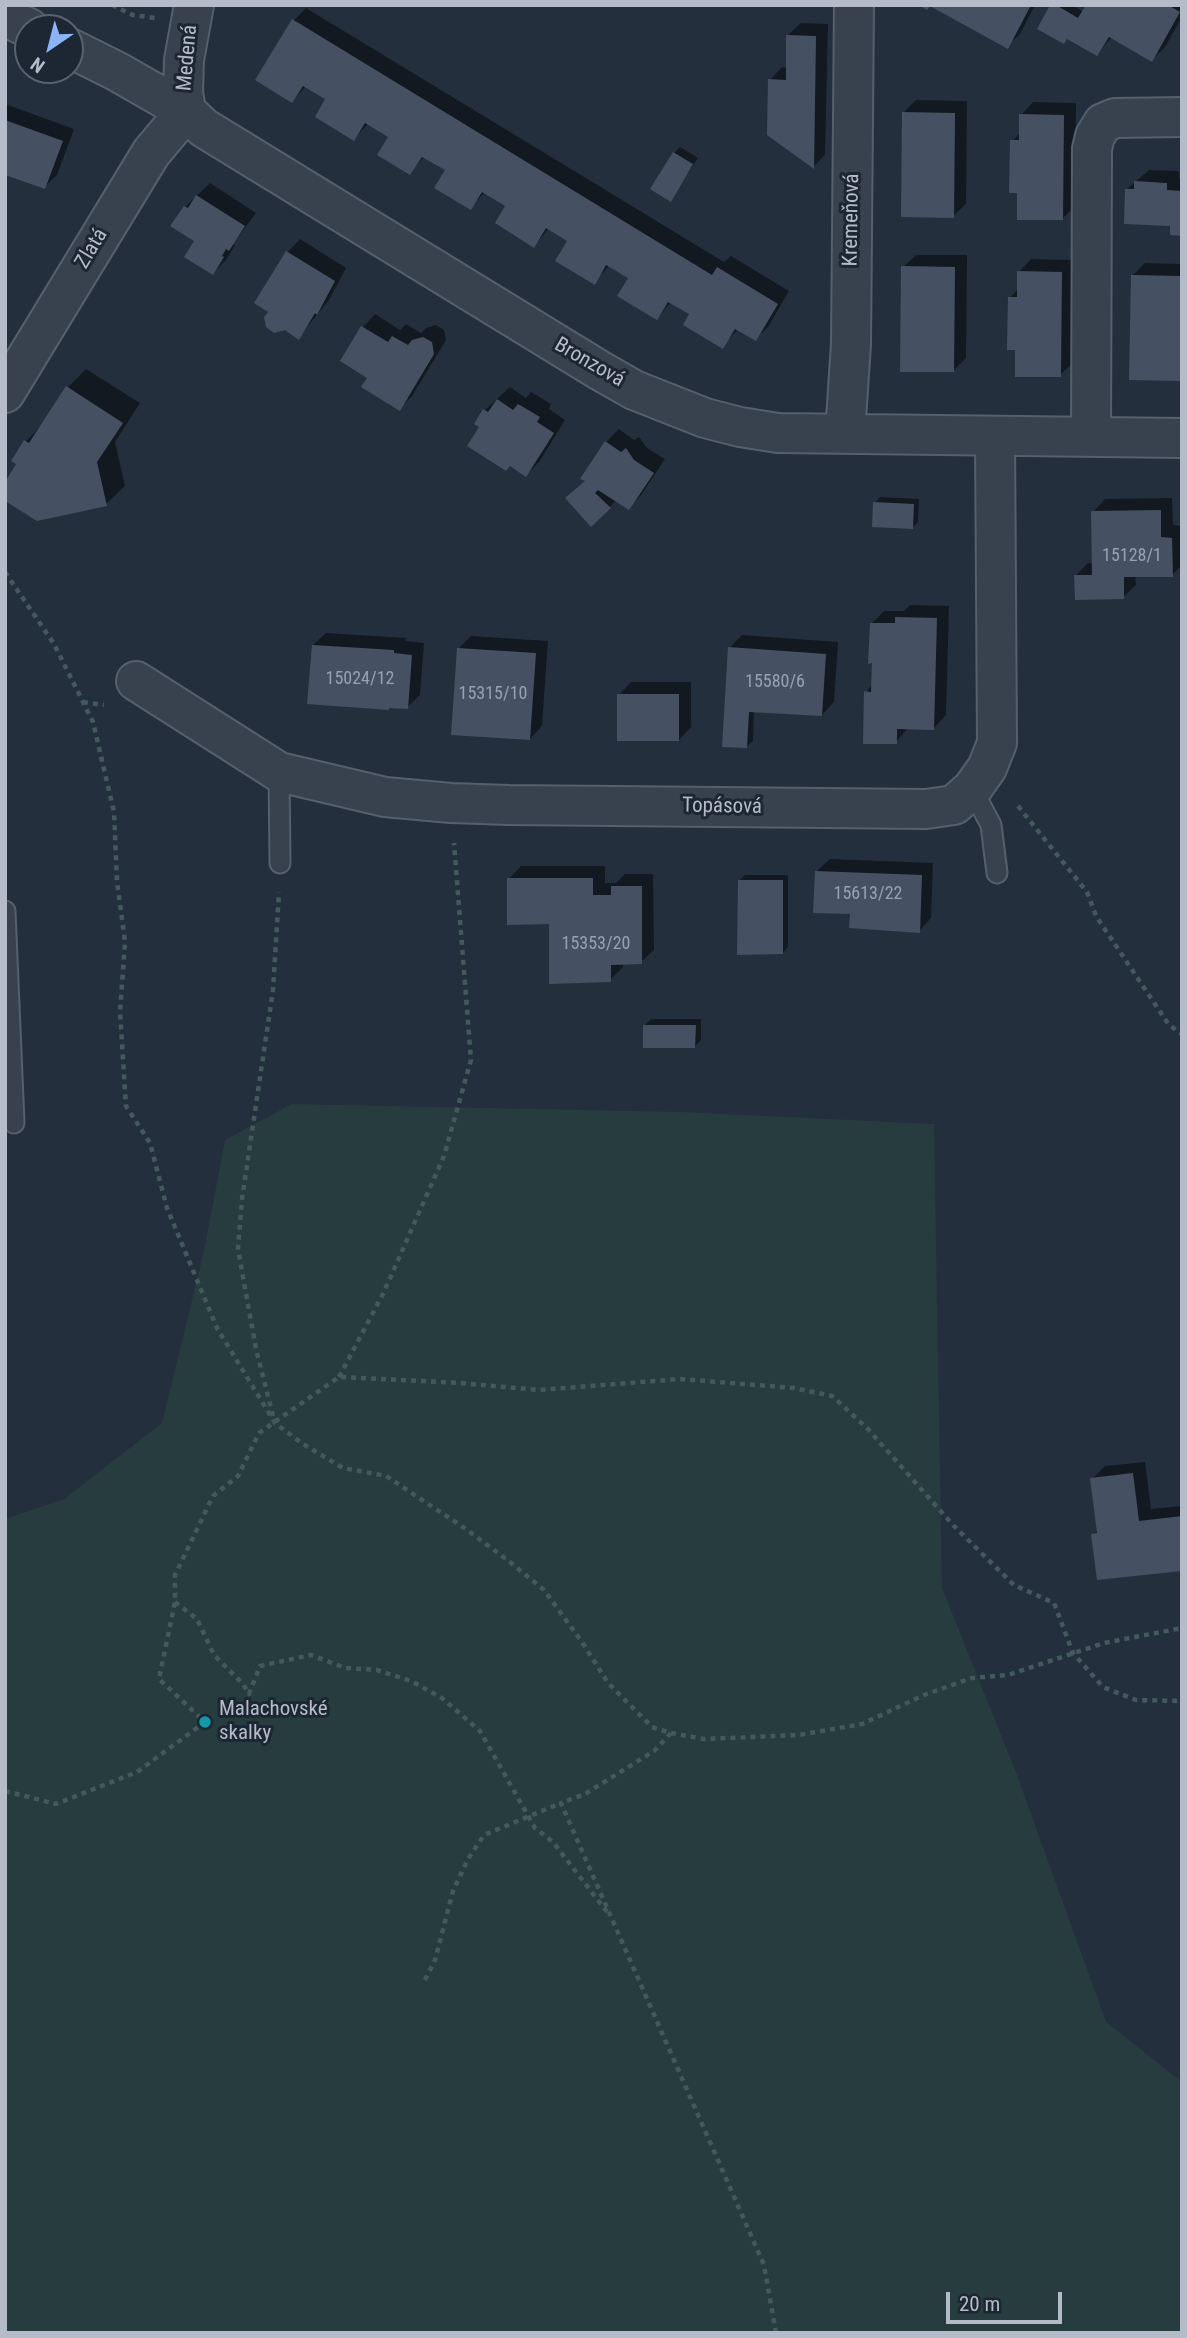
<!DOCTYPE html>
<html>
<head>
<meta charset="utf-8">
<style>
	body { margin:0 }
	#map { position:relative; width:1187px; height:2338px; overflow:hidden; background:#242f3e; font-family:"Roboto Condensed",sans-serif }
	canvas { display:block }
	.frame { position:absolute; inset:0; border:7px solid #b4bcc9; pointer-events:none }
	.north { position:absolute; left:14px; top:14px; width:70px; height:70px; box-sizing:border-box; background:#1d2633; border:2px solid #59626f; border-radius:50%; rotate:215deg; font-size:19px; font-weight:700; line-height:28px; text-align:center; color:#b4bcc9 }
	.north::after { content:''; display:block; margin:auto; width:24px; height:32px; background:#8ab4f8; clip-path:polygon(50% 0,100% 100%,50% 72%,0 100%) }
	.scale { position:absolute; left:946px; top:2292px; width:116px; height:32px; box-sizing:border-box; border:4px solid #b4bcc9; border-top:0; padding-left:9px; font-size:21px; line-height:24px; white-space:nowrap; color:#b4bcc9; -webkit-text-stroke:5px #1d2633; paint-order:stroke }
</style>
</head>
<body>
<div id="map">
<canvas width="1187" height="2338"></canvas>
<div class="frame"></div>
<div class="north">N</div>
<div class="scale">20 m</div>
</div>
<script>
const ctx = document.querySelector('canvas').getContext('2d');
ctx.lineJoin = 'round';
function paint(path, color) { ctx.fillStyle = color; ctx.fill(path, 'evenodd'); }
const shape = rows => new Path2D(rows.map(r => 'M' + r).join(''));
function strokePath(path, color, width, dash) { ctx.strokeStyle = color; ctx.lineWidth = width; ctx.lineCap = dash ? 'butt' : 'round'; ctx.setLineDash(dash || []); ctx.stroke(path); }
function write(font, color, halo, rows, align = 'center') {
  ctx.font = font + ' "Roboto Condensed",sans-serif'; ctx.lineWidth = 6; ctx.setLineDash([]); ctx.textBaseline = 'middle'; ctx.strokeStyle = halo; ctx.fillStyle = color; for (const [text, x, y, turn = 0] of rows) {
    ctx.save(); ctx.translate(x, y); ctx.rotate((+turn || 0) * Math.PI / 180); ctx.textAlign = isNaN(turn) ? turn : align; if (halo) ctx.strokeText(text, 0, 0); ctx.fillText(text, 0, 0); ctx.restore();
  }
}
const green = shape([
	[292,1104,681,1112,934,1124,942,1588,1017,1775,1106,2022,1182,2082,1182,2333,5,2333,5,1519,64,1499,162,1423,204,1251,225,1140]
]);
const shadow = shape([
	[932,5,1035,5,1020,34,1007,46],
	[1052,5,1071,5,1084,12,1088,5,1182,5,1182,17,1165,47,1152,60,1112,37,1097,54,1068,38,1064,42],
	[306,8,724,262,731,256,789,291,768,327,755,339,738,329,723,346,691,314,671,302,657,318,631,278,610,265,594,282,569,240,549,228,534,246,508,206,485,192,470,208,447,170,425,156,410,173,390,136,369,123,354,139,328,99,306,86,292,101,294,20],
	[801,23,828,24,825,155,813,167,770,80,782,67,788,68,788,35],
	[916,100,967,101,966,204,953,216,904,112],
	[1033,102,1076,103,1075,206,1062,219,1019,191,1012,141,1021,132,1021,115],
	[5,104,74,129,57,175,44,187,5,173],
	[680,147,698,158,670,199,674,153],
	[1149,170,1179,171,1179,178,1182,179,1182,234,1126,190],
	[210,183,256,213,233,244,235,245,226,260,213,273,196,240,185,207],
	[300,239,346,268,329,300,299,337,270,312,256,303,288,252],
	[916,255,967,255,966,358,953,371,903,267],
	[1031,259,1074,260,1073,363,1060,375,1017,348,1010,298,1019,288,1019,272],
	[1145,263,1182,264,1182,379,1133,275],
	[375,314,400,330,406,324,421,333,426,328,436,325,444,330,446,340,412,396,399,409,369,377,342,361,363,327],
	[86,369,140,403,115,442,125,486,106,504,19,463,26,441,44,423,68,387],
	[510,387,526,398,531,392,551,404,549,409,565,420,539,462,526,475,481,427,485,410],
	[619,429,634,440,639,437,647,448,665,459,641,495,628,508,617,500,591,524,586,480,583,478,606,442],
	[880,497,919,499,918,522,912,528,875,503],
	[1172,498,1173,525,1182,526,1182,565,1172,575,1135,575,1136,585,1123,597,1076,575,1088,563,1094,563,1093,512,1105,499],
	[910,605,949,606,946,715,934,728,909,727,896,742,866,692,873,684,871,624,884,611,904,611],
	[326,633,406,638,405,641,424,643,420,695,407,707,313,645],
	[742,635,838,642,834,702,822,715,754,710,753,741,747,746,729,648],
	[471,636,548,641,542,726,530,739,458,649],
	[631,682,691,682,691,727,679,740,619,695],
	[830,859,933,863,931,918,919,931,852,913,817,871],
	[521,866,605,866,605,883,616,883,625,874,653,874,654,950,641,962,623,963,623,967,610,980,509,879],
	[745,875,788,875,788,947,783,953,739,881],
	[651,1019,701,1019,701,1040,695,1046,645,1025],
	[1145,1462,1151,1509,1182,1506,1182,1569,1093,1535,1098,1530,1092,1479,1105,1466]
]);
const building = shape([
	[919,5,1031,5,1008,49,930,6,927,10],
	[1050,5,1056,5,1078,18,1086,5,1168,5,1180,12,1152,62,1109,37,1097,56,1067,39,1064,44,1037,29],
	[292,19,712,275,717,267,778,304,756,341,735,329,723,349,683,325,689,314,668,302,657,320,617,296,628,278,606,265,595,285,555,261,567,241,546,228,534,248,495,223,505,206,482,192,471,210,434,188,445,170,422,157,410,175,377,155,388,137,365,123,354,141,315,117,325,99,303,86,292,103,255,80],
	[786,35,816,36,814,169,767,135,768,79,786,80],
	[902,112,955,113,954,218,901,217],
	[1019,114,1064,115,1063,220,1017,220,1017,193,1009,193,1010,140,1019,140],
	[5,120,63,141,45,189,5,175],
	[673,152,693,164,671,202,650,189],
	[1134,181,1167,183,1167,190,1182,191,1182,236,1170,235,1170,226,1124,224,1125,189,1134,189],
	[196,195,245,226,229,251,226,249,222,256,224,257,213,275,184,257,194,241,170,226,184,206,188,208],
	[286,251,335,281,317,315,315,313,299,340,285,330,274,333,266,327,264,317,268,312,254,303],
	[901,266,955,267,954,372,900,372],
	[1017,271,1062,272,1061,377,1015,377,1015,350,1007,350,1008,297,1017,297],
	[1131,275,1182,276,1182,381,1129,380],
	[361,326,388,342,392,336,408,345,412,340,423,337,432,342,434,354,400,411,361,387,367,378,340,361],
	[66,386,123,423,97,462,107,506,37,521,5,501,5,482,16,464,11,461,24,440,29,443],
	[497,399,513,410,518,404,540,417,537,422,554,433,526,477,510,466,506,471,467,446,479,427,474,424,483,409,488,412],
	[605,441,621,452,626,448,634,460,654,473,629,510,598,490,595,493,611,508,591,527,565,498,585,481,580,479],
	[873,502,914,504,913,529,872,527],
	[1161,510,1161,537,1172,538,1173,577,1124,577,1124,599,1075,600,1074,575,1092,575,1091,511],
	[895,617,937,618,934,730,897,729,897,744,863,744,864,691,871,692,872,663,868,664,870,623,895,623],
	[312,645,394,650,394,653,412,655,408,709,389,708,389,710,307,704],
	[728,647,826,654,822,716,749,712,747,748,722,747],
	[457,648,536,653,530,740,451,735],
	[617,694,679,694,679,741,617,741],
	[815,871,922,875,920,933,849,928,850,914,813,913],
	[507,878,593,878,593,895,611,895,611,886,642,886,642,964,611,965,611,982,549,984,549,924,507,925],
	[738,880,783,880,783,954,737,955],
	[643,1025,696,1025,695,1048,643,1048],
	[1133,1473,1139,1521,1182,1516,1182,1571,1097,1580,1091,1534,1097,1533,1090,1478]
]);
const path = shape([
	[112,5,133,15,155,18],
	[5,572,54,644,93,722,114,812,117,881,125,942,120,1012,126,1106,150,1143,167,1208,217,1328,275,1423,303,1444,343,1468,386,1476,463,1527,510,1562,544,1590,582,1642,608,1683,652,1727,671,1733,654,1751,585,1794,561,1803,764,2265,776,2333],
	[83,702,104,705],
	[1018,806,1087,892,1096,916,1169,1025,1182,1034],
	[339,1377,383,1294,444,1156,471,1060,454,843],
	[273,1416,256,1349,238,1249,242,1199,273,990,279,892],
	[175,1602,197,1619,214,1655,243,1684,249,1694,260,1666,311,1655,346,1668,377,1670,411,1681,442,1698,480,1731,535,1828,553,1842,607,1912],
	[671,1733,704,1739,799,1735,862,1724,924,1695,972,1678,1008,1675,1104,1643,1182,1628],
	[5,1791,56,1804,137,1772,205,1722,159,1679,175,1602,175,1575,213,1496,238,1476,259,1433,339,1377,459,1383,539,1390,680,1379,794,1388,832,1396,867,1428,954,1526,1014,1585,1054,1603,1073,1653,1103,1687,1136,1700,1182,1701],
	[425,1980,435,1960,453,1891,468,1859,484,1835,561,1803]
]);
const service = shape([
	[279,772,280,863],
	[972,789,991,825,997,873],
	[5,911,14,1123]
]);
const minor = shape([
	[5,17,29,28],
	[70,48,118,72,186,111,204,128,599,370,634,390,705,418,740,427,778,433,1182,438],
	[186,111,183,92,184,60,194,5],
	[5,393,151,153,186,111],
	[845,434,851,344,854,5],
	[1091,437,1092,149,1095,136,1103,123,1115,118,1182,117],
	[136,681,279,772,385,797,451,803,509,805,926,809,954,805,972,789,987,768,997,743,995,437]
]);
const markers = [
	[205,1722,7,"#0f9aa8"]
];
const numberNames = [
	["15128/1",1132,556],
	["15024/12",360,679],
	["15580/6",775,682],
	["15315/10",493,694],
	["15613/22",868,894],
	["15353/20",596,944]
];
const streetNames = [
	["Medená",188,58,-85],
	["Kremeňová",852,220,-89],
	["Zlatá",92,249,-59],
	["Bronzová",589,363,30],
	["Topásová",722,807,1]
];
const poiNames = [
	["Malachovské",219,1710],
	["skalky",219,1734]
];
paint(green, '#263c3f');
paint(shadow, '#0007');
paint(building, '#455162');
strokePath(service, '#565f6c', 23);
strokePath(minor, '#565f6c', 42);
strokePath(path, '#44595c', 4.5, [5, 5]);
strokePath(service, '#38414e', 19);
strokePath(minor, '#38414e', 38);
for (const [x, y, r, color] of markers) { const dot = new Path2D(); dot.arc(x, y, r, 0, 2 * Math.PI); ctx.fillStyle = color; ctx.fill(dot); strokePath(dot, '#1d2633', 2.5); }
write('18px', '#98a1af', null, numberNames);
write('21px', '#b4bcc9', '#1d2633', streetNames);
write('21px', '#b4bcc9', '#1d2633', poiNames, 'left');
</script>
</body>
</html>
